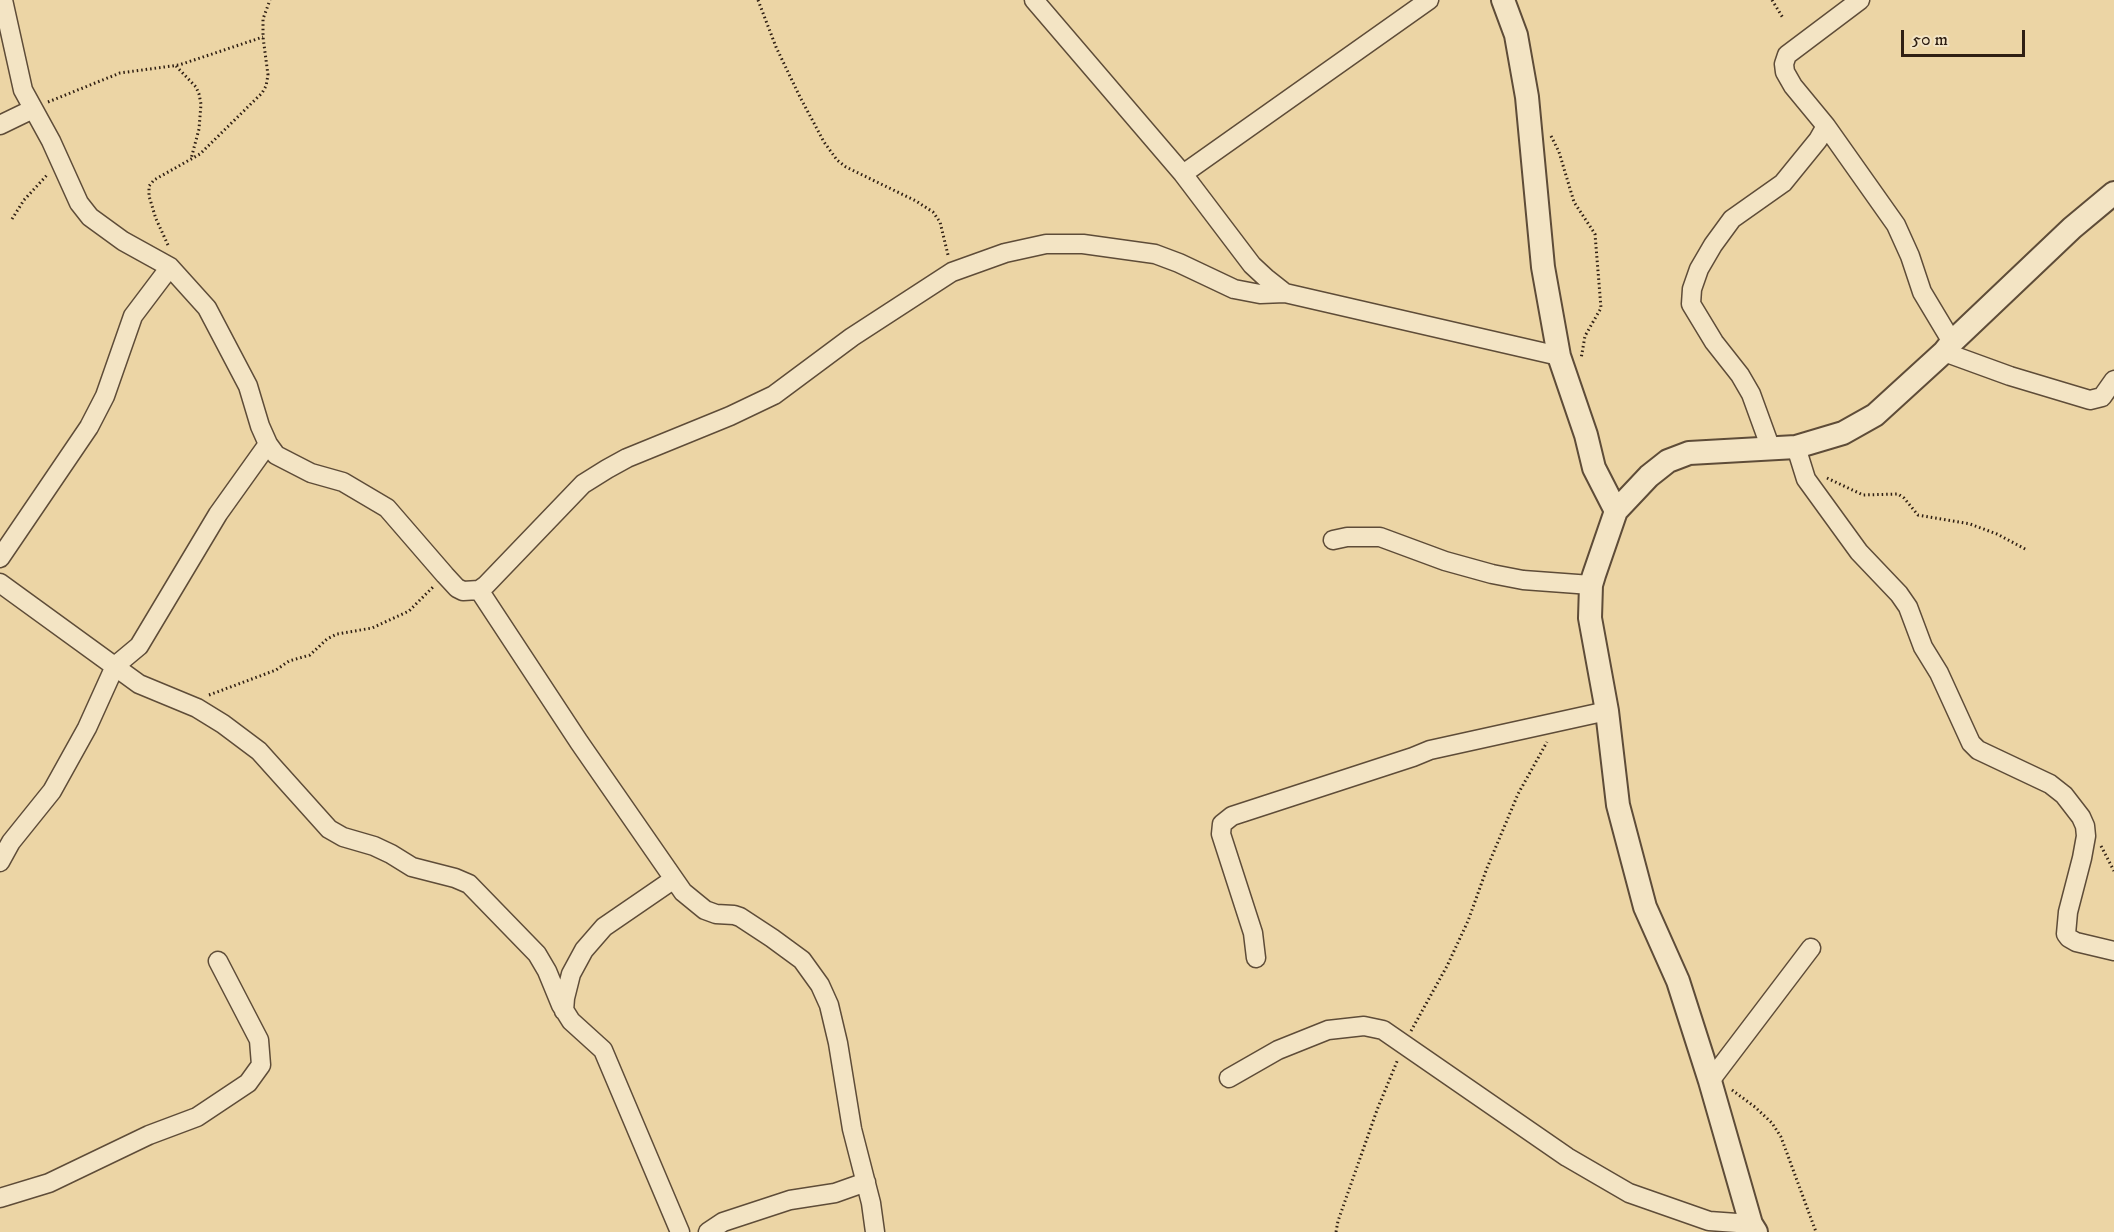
<!DOCTYPE html>
<html>
<head>
<meta charset="utf-8">
<style>
	body { margin:0 }
	#map { position:relative; width:2114px; height:1232px; overflow:hidden; background:#ecd5a5; font-family:"IM FELL DW Pica",serif }
	canvas { display:block }
	.scale { position:absolute; left:1901px; top:30px; width:124px; height:27px; box-sizing:border-box; border:3px solid #2f1f13; border-top:0; padding-left:8px; font-size:18px; line-height:21px; white-space:nowrap; color:#2f1f13; -webkit-text-stroke:4px #f3e4c4; paint-order:stroke }
</style>
</head>
<body>
<div id="map">
<canvas width="2114" height="1232"></canvas>
<div class="scale">50 m</div>
</div>
<script>
const ctx = document.querySelector('canvas').getContext('2d');
ctx.lineJoin = 'round';
const shape = rows => new Path2D(rows.map(r => 'M' + r).join(''));
function strokePath(path, color, width, dash) { ctx.strokeStyle = color; ctx.lineWidth = width; ctx.lineCap = dash ? 'butt' : 'round'; ctx.setLineDash(dash || []); ctx.stroke(path); }
const path = shape([
	[758,0,776,47,800,97,824,142,837,160,846,167,916,201,933,212,940,222,948,255],
	[1772,0,1783,18],
	[176,66,196,87,199,94,201,104,199,129,191,159],
	[48,102,120,73,179,65,263,37],
	[1551,136,1559,152,1574,202,1595,234,1601,308,1585,336,1581,359],
	[12,219,24,200,48,174],
	[168,245,156,219,149,196,149,186,154,180,200,154,262,93,266,86,268,75,263,37,263,19,270,0],
	[1827,478,1863,495,1898,494,1904,498,1918,515,1970,524,1997,534,2027,550],
	[209,695,276,670,289,661,310,655,327,639,337,634,372,628,409,611,433,587],
	[2101,846,2114,871],
	[1411,1031,1447,966,1468,921,1487,868,1518,794,1547,742],
	[1732,1090,1755,1107,1772,1123,1781,1137,1816,1232],
	[1336,1232,1338,1221,1377,1110,1398,1059]
]);
const minor = shape([
	[3,0,23,90,51,141,79,203,90,217,123,241,170,267,207,308,248,386,260,426,268,444,276,455,311,473,343,482,387,508,445,575,457,588,463,591,479,590,486,585,583,484,607,469,627,458,730,416,774,395,852,337,952,272,1005,253,1046,244,1083,244,1155,254,1179,263,1234,289,1260,294,1285,293,1559,356],
	[1034,0,1183,174,1252,265,1266,278,1285,293],
	[0,125,33,109],
	[1826,126,1896,225,1910,256,1922,292,1952,342],
	[1183,174,1429,0],
	[1944,352,2010,376,2090,400,2102,397,2114,380],
	[1796,447,1806,479,1859,552,1899,594,1908,607,1923,647,1939,673,1971,743,1978,750,2050,784,2064,795,2081,817,2085,826,2086,836,2082,858,2068,912,2066,934,2069,938,2076,942,2114,951],
	[1771,449,1751,394,1740,375,1714,342,1691,304,1692,289,1699,269,1713,245,1732,219,1783,183,1818,140,1826,126,1793,86,1785,72,1784,64,1787,55,1860,0],
	[1333,540,1347,537,1380,537,1445,561,1492,574,1523,580,1591,585],
	[0,558,89,427,105,396,133,316,170,267],
	[0,583,139,684,197,708,223,724,259,751,329,829,343,837,374,846,391,854,412,867,455,878,469,884,537,954,547,971,561,1005,571,1021,603,1050,680,1232],
	[479,590,579,742,683,892,705,910,716,914,734,915,740,917,772,938,802,960,820,985,829,1005,838,1043,852,1129,871,1203,875,1232],
	[0,862,11,842,52,791,87,728,115,666,139,646,218,514,268,444],
	[1256,958,1253,933,1221,834,1222,824,1232,816,1413,757,1430,750,1607,711],
	[564,1011,565,998,571,974,584,950,604,927,674,879],
	[1229,1078,1278,1050,1328,1030,1364,1026,1383,1030,1567,1157,1629,1193,1709,1221,1751,1224],
	[1710,1081,1811,948],
	[0,1198,49,1183,149,1135,197,1117,248,1083,261,1065,259,1040,218,961],
	[708,1232,723,1222,790,1200,835,1193,866,1182]
]);
const tertiary = shape([
	[1503,0,1516,35,1527,97,1543,267,1559,356,1586,435,1594,468,1616,511],
	[1756,1232,1751,1224,1710,1081,1678,981,1645,907,1618,805,1607,711,1590,618,1591,585,1594,575,1616,511,1649,476,1668,461,1689,453,1796,447,1843,433,1875,415,1944,352,1952,342,2072,228,2114,193]
]);
strokePath(minor, '#5e4c38', 21);
strokePath(tertiary, '#5e4c38', 26);
strokePath(path, '#2f1f13', 3, [1.5, 3]);
strokePath(minor, '#f3e4c4', 18);
strokePath(tertiary, '#f3e4c4', 22);
</script>
</body>
</html>
